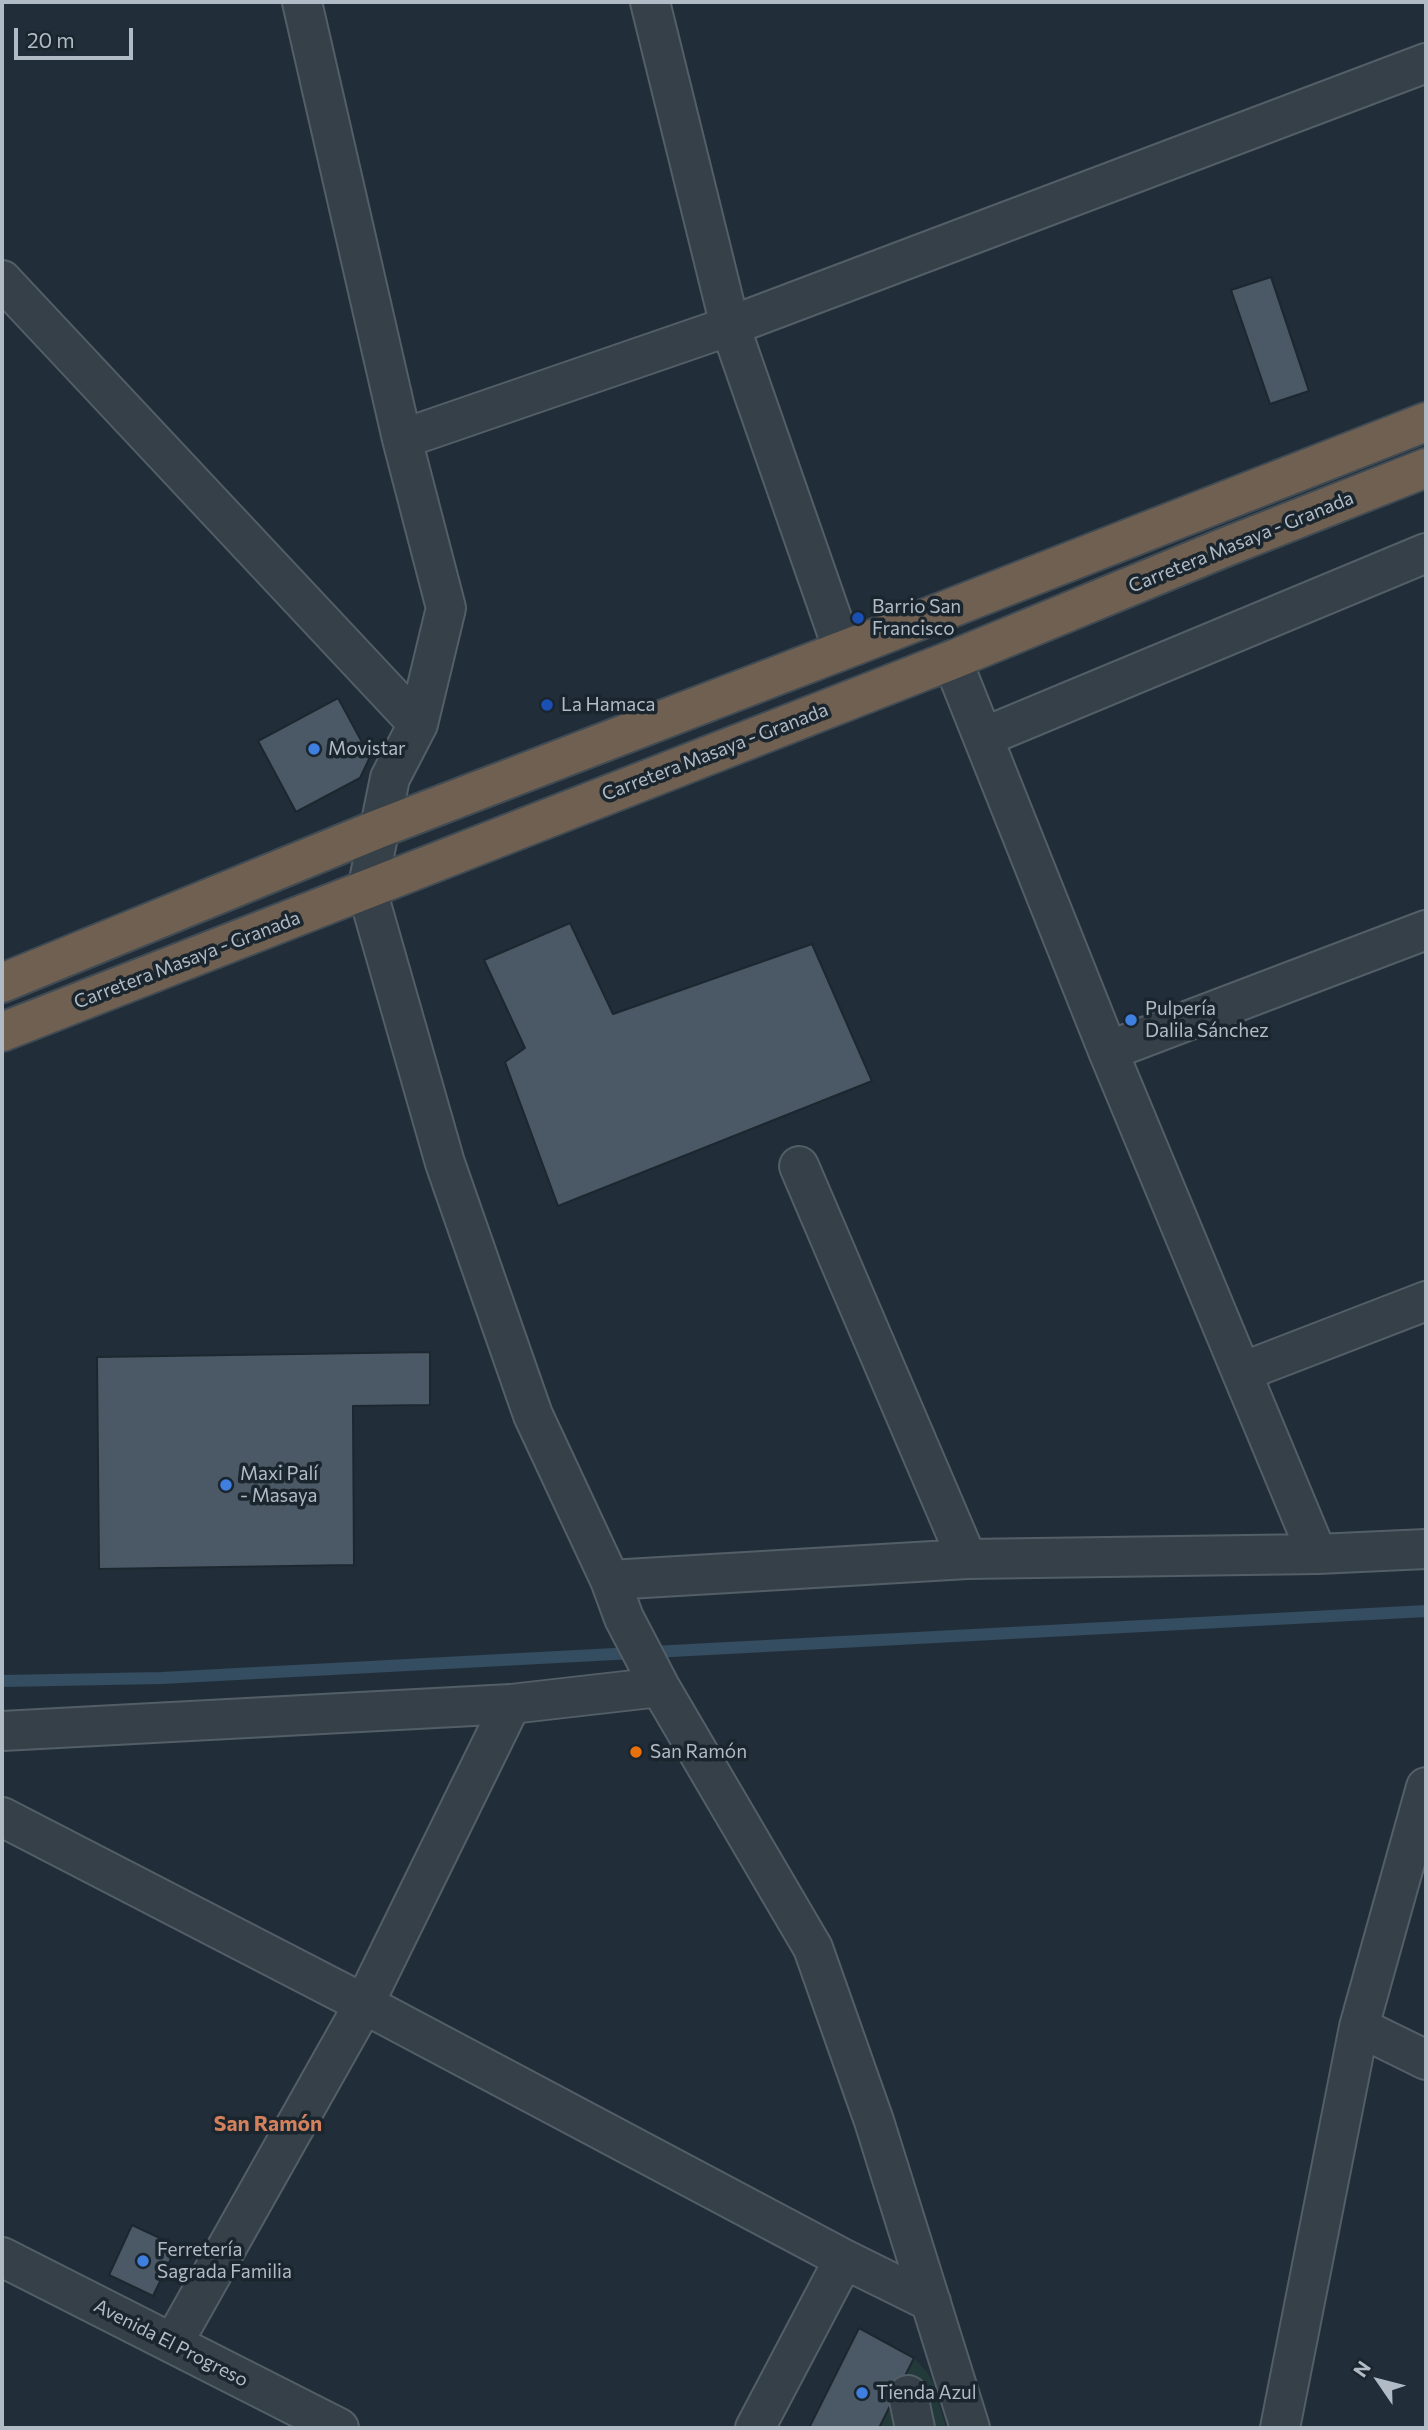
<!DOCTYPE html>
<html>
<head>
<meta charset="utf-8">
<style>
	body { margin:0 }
	#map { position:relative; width:1428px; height:2430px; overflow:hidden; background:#212e39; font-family:Commissioner,sans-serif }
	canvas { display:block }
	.frame { position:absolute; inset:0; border:4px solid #b0bbc6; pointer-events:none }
	.north { position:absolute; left:1344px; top:2346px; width:70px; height:70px; -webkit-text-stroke:5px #1a252e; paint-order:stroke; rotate:305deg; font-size:19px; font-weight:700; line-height:28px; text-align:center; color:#b0bbc6 }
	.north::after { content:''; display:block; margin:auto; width:24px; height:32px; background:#b0bbc6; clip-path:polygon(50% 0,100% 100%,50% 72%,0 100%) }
	.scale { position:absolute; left:14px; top:28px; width:119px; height:32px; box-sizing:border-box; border:4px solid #b0bbc6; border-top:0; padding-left:9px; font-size:21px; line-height:24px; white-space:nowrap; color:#b0bbc6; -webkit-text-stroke:5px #1a252e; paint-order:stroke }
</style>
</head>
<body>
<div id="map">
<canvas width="1428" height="2430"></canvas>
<div class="frame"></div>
<div class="north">N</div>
<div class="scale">20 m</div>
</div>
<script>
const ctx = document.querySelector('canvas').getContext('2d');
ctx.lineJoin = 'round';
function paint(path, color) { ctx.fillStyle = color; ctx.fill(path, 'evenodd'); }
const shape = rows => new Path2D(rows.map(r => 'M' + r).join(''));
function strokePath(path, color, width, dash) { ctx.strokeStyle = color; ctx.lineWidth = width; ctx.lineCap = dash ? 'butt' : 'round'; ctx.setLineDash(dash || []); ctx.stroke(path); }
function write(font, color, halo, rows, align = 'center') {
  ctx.font = font + ' Commissioner,sans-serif'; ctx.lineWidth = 7; ctx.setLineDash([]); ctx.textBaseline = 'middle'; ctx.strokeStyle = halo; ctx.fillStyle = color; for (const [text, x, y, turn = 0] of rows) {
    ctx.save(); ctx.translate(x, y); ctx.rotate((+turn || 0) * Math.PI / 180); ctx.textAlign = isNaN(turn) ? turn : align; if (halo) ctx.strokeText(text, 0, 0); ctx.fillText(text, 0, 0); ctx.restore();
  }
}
const green = shape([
	[914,2358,927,2372,934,2385,946,2428,879,2428]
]);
const stream = shape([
	[2,1681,162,1678,1426,1611]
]);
const building = shape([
	[1271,277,1309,391,1270,404,1231,290,1271,277],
	[338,698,370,757,360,778,296,812,258,741,338,698],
	[570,923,613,1014,812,944,872,1081,558,1206,505,1062,525,1048,484,960,570,923],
	[430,1352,430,1405,353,1406,354,1565,99,1569,97,1357,430,1352],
	[132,2225,177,2246,153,2296,109,2275,132,2225],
	[859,2328,914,2358,879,2428,809,2428,859,2328]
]);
const minor = shape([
	[302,2,402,439,446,608,418,724,390,778,367,890,445,1163,533,1415,610,1580,624,1618,660,1687,813,1948,874,2121,970,2428],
	[650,2,730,326,843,650],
	[2,280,418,724],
	[402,439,730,326,1426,63],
	[952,660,1108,1051,1317,1554],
	[984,737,1426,553],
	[1108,1051,1426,930],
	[799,1166,967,1559],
	[1242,1372,1426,1301],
	[610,1580,967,1559,1317,1554,1426,1549],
	[2,1731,511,1704],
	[2,1817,364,2004,844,2259,931,2302],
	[1359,2027,1426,2060],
	[2,2257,339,2428],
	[173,2343,364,2004,511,1704,660,1687],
	[908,2395,915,2428],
	[755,2428,844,2259],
	[1280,2428,1359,2027,1426,1787]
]);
const highway = shape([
	[2,983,378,829,867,641,1426,422],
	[2,1032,952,660,1223,548,1426,468]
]);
const markers = [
	[858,618,7,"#1a4fb4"],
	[547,705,7,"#1a4fb4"],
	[314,749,7,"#3f7fe0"],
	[1131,1020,7,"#3f7fe0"],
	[226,1485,7,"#3f7fe0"],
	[636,1752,7,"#e8710a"],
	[143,2261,7,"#3f7fe0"],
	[862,2393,7,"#3f7fe0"]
];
const streetNames = [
	["Carretera Masaya - Granada",1241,542,-22],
	["Carretera Masaya - Granada",715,752,-21],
	["Carretera Masaya - Granada",187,960,-21],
	["Avenida El Progreso",171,2343,27]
];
const poiNames = [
	["Barrio San",872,607],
	["Francisco",872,629],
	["La Hamaca",561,705],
	["Movistar",328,749],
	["Pulpería",1145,1009],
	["Dalila Sánchez",1145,1031],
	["Maxi Palí",240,1474],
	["- Masaya",240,1496],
	["San Ramón",650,1752],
	["Ferretería",157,2250],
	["Sagrada Familia",157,2272],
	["Tienda Azul",876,2393]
];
const neighbourhoodNames = [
	["San Ramón",268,2124]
];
paint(green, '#233a3a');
strokePath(stream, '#354d60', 12);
paint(building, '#4a5965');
strokePath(building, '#1c2730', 2);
strokePath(minor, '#535e67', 42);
strokePath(highway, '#404b54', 42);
strokePath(minor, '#354049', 38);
strokePath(highway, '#6f6052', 38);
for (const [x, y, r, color] of markers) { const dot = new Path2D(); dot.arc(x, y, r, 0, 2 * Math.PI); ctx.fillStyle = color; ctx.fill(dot); strokePath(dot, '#1a252e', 2.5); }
write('19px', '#b0bbc6', '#1a252e', streetNames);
write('19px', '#b0bbc6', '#1a252e', poiNames, 'left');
write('bold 21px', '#d3815d', '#1a252e', neighbourhoodNames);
</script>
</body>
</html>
